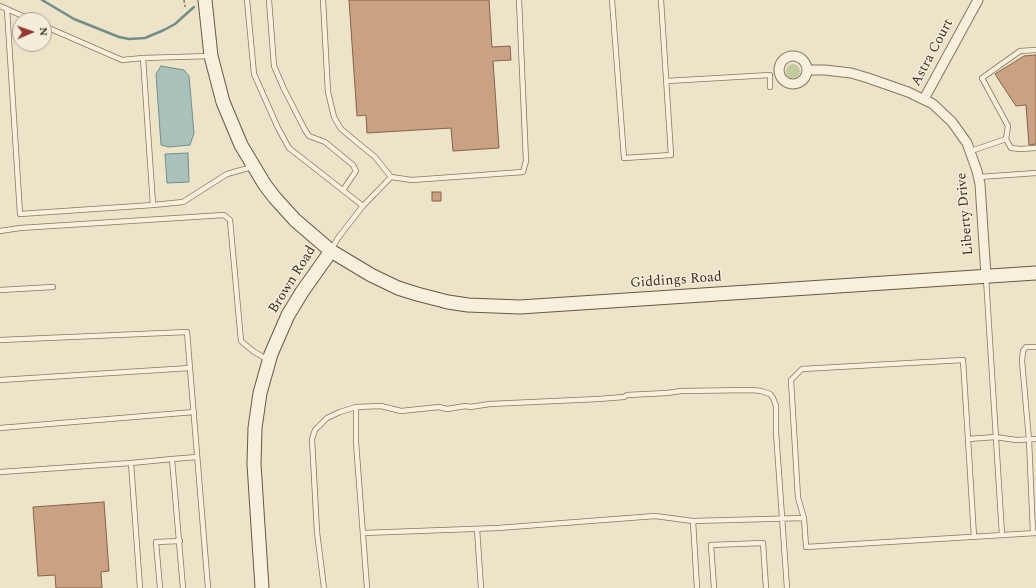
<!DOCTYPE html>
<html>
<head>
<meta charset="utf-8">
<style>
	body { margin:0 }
	#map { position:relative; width:1036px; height:588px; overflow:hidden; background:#ece3c9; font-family:Spectral,serif }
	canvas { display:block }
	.north { position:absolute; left:12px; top:12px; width:40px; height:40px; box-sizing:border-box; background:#f4edd9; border:1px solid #a9a18f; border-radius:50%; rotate:88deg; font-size:11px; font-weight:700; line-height:16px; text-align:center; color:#392e21 }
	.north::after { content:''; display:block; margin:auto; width:14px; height:18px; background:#943632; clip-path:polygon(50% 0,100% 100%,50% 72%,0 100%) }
</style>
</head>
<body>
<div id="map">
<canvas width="1036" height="588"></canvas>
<div class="north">N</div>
</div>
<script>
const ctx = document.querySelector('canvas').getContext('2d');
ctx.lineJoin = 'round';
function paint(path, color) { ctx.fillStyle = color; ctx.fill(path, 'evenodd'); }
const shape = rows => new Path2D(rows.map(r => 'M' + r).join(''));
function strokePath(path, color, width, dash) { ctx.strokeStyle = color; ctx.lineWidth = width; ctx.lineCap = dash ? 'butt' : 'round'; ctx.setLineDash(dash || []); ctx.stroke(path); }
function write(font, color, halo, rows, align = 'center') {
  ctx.font = font + ' Spectral,serif'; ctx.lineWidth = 3; ctx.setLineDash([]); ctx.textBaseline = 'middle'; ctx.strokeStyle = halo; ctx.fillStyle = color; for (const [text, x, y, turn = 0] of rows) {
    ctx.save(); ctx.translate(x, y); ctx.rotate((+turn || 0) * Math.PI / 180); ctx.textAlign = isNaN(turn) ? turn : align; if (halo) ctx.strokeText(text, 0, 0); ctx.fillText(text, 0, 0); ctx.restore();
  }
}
const green = shape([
	'786 71a7 7 0 1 1 14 0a7 7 0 1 1-14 0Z'
]);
const water = shape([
	[161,66,184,70,189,76,194,133,190,145,169,147,161,145,156,74,161,66],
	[188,153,189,182,167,183,165,154,188,153]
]);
const stream = shape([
	[42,0,74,19,119,37,129,39,145,38,164,30,175,24,194,7]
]);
const building = shape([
	[349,0,489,0,492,47,510,46,511,60,493,61,499,148,453,151,451,128,367,133,366,115,357,116,349,0],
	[1036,55,1036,144,1029,145,1026,105,1016,106,995,74,1024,56,1036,55],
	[432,192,441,192,441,201,432,201,432,192],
	[104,502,109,571,101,572,102,588,56,588,55,575,38,576,33,507,104,502]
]);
const path = shape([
	[184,0,185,7]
]);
const service = shape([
	[247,0,254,74,278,128,289,148,363,206],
	[269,0,274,66,284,89,305,130,309,136,325,142,353,165,356,171,343,190],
	[323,0,328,92,334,117,341,129,375,157,391,177,412,180,523,172,526,161,519,0],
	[612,0,624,158,671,155,661,0],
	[0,6,32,20],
	[7,9,20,214,153,205],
	[44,26,122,60,143,58,211,56],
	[1036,50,1020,51,982,78,1008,126,1006,139,1011,148,1020,149,1036,148],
	[143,58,153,205,183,202,227,174,252,167],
	[667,81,770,75,770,87],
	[971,151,1006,139],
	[979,177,1036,173],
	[0,231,20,228,224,215,230,220,241,341,253,351,268,360],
	[331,250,338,238,362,207,391,177],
	[986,278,1002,535],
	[0,290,53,287],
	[0,340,187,332,208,588],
	[0,380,190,368],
	[356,407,356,442,367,588],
	[0,428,194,412],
	[0,472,131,463],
	[804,518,798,498,791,380,802,369,963,360,968,439],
	[693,521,697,588],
	[477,529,481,588],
	[363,533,498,528,655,516,693,521,804,518,806,547,1036,533],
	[1033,533,1029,440,1022,361,1023,351,1026,347,1036,347],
	[974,537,968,439,996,437,1016,440,1036,439],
	[140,588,131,463,172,459],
	[160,588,156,542,180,541],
	[183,588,172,459,197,457],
	[324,588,317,532,312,439,315,430,327,418,340,412,356,407,381,406,401,411,439,407,447,409,466,406,470,407,490,404,598,399,624,397,627,395,667,393,681,391,752,390,761,391,770,394,773,398,776,406,776,432,787,588],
	[714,588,711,545,763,543,766,588]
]);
const minor = shape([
	'779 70a14 14 0 1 1 28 0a14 14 0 1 1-28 0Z',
	[807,70,825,70,851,73,868,78,908,92,933,104,952,122,967,143,977,171,980,184,986,276],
	[924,99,978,0]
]);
const secondary = shape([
	[205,0,211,56,223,102,241,145,265,185,275,198,295,220,331,251,371,275,398,288,417,294,448,302,468,305,520,307,1036,273],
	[262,588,254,464,255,428,260,393,271,354,288,315,302,292,331,251]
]);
const streetNames = [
	["Astra Court",933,53,-62],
	["Liberty Drive",966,214,-95],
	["Brown Road",293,280,-58],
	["Giddings Road",676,281,-4]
];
paint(green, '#c3ca9e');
paint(water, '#aac1bb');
strokePath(water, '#718f89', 1);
strokePath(stream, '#718f89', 2.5);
paint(building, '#c8a282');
strokePath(building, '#866246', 1);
strokePath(service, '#88765f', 6);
strokePath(minor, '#88765f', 11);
strokePath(secondary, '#6a5842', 15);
strokePath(path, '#88765f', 1.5, [3, 2]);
strokePath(service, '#f7f0dc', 4.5);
strokePath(minor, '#f7f0dc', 9);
strokePath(secondary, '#f7f0dc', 13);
write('14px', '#392e21', '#f4edd9', streetNames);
</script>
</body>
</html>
